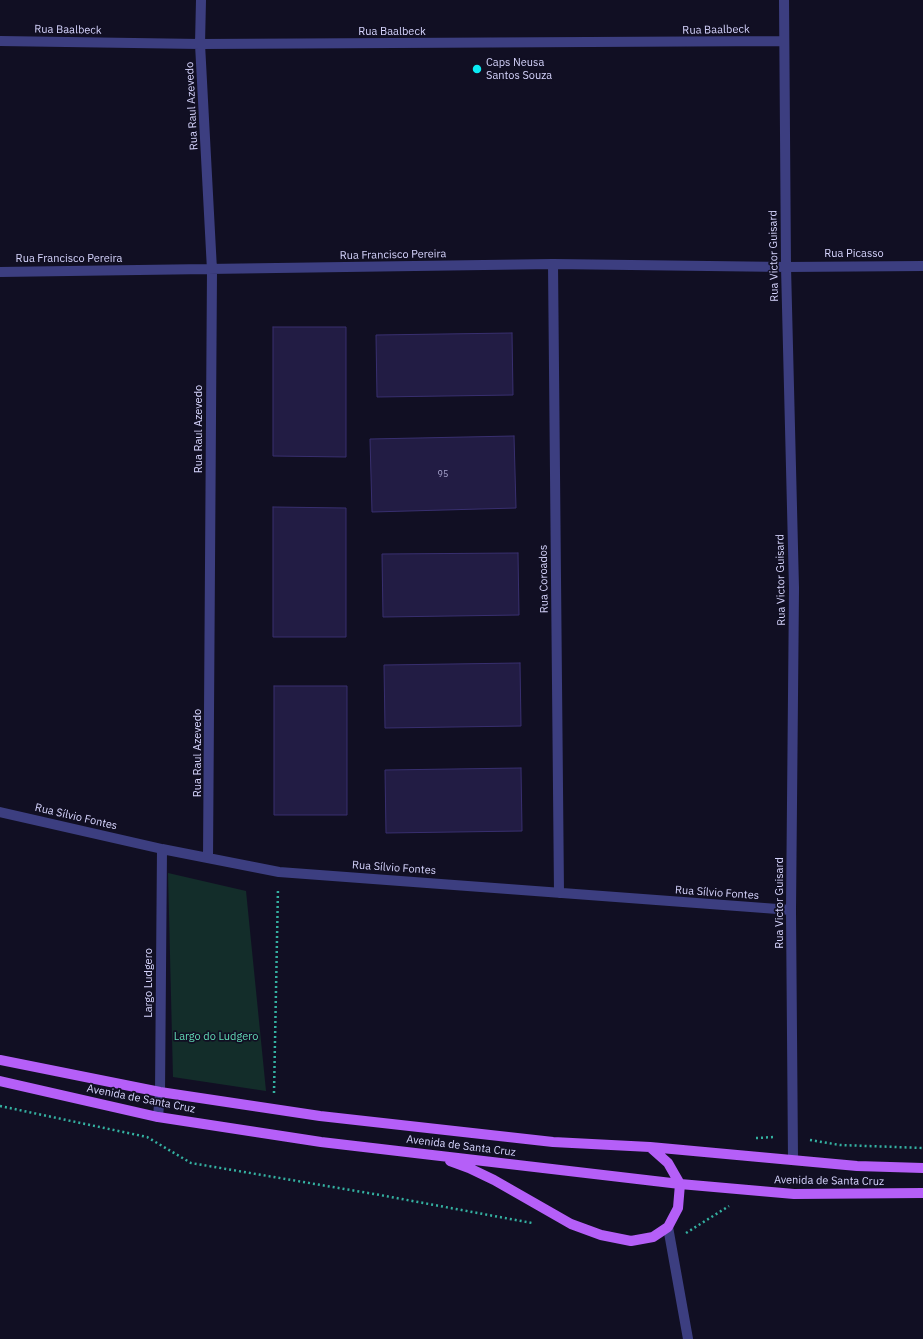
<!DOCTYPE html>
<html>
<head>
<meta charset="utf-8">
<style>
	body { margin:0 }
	canvas { display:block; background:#110f23 }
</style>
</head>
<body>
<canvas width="923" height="1339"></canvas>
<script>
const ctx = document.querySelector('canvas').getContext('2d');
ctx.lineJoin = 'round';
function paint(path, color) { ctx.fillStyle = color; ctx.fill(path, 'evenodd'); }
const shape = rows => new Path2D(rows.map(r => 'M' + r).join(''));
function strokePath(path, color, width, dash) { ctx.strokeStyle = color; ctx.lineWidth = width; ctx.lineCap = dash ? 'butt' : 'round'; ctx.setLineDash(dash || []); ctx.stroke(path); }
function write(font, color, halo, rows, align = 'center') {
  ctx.font = font + ' "IBM Plex Sans",sans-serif'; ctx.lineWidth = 3.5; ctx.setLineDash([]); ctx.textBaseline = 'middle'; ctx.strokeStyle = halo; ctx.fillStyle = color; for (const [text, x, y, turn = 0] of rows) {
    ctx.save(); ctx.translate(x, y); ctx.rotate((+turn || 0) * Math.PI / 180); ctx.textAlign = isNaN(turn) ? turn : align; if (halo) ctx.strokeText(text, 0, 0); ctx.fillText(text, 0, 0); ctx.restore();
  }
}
const green = shape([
	[168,873,246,891,266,1091,173,1077]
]);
const building = shape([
	[273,327,346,327,346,457,273,456,273,327],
	[512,333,513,395,377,397,376,335,512,333],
	[514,436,516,508,372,512,370,439,514,436],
	[273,507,346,508,346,637,273,637,273,507],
	[518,553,519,615,383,617,382,554,518,553],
	[520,663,521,726,385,728,384,665,520,663],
	[274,686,347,686,347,815,274,815,274,686],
	[521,768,522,831,386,833,385,770,521,768]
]);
const path = shape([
	[274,1093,278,888],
	[0,1106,147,1137,191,1163,380,1195,532,1223],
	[756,1138,775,1137],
	[810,1140,840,1145,923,1148],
	[686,1233,729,1206]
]);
const service = shape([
	[668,1227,688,1339]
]);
const minor = shape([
	[201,0,200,44,212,270,208,858],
	[784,0,786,267,794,588,791,910,793,1159],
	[0,41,200,44,784,41],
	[553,264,559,893],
	[0,272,553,264,786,267,923,266],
	[0,812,162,849,279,872,791,910],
	[158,1117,160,1092,162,849]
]);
const primary = shape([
	[0,1060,160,1092,320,1116,553,1142,650,1147,857,1166,923,1168],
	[0,1081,158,1117,321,1142,680,1184,794,1194,923,1193],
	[450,1161,469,1168,494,1180,571,1224,601,1235,631,1241,653,1237,668,1227,678,1208,680,1184,668,1163,650,1147]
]);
const markers = [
	[477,69,5,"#0aebf3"]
];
const numberNames = [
	["95",443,474]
];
const streetNames = [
	["Rua Baalbeck",68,30,1],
	["Rua Baalbeck",716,30,-1],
	["Rua Baalbeck",392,32],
	["Rua Raul Azevedo",192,106,-93],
	["Rua Picasso",854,254],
	["Rua Francisco Pereira",393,255,-1],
	["Rua Victor Guisard",774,256,-91],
	["Rua Francisco Pereira",69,259],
	["Rua Raul Azevedo",199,429,-90],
	["Rua Coroados",544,579,-91],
	["Rua Victor Guisard",781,580,-91],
	["Rua Raul Azevedo",198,753,-90],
	["Rua Sílvio Fontes",76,817,13],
	["Rua Sílvio Fontes",394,868,4],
	["Rua Sílvio Fontes",717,893,4],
	["Rua Victor Guisard",780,903,-90],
	["Largo Ludgero",149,983,-90],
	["Avenida de Santa Cruz",141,1099,11],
	["Avenida de Santa Cruz",461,1146,7],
	["Avenida de Santa Cruz",829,1181,1]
];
const poiNames = [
	["Caps Neusa",486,63],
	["Santos Souza",486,76]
];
const parkNames = [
	["Largo do Ludgero",216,1037]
];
paint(green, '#132d2a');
paint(building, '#221c44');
strokePath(building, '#382f6f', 1);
strokePath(path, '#34b1a1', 2.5, [2, 3]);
strokePath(service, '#3c3e80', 10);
strokePath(minor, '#3c3e80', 10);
strokePath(primary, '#b55ff8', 10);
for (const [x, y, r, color] of markers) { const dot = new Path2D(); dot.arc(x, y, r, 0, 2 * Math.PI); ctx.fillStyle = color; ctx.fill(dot); strokePath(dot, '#110f23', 1.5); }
write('9px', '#a9a6cf', null, numberNames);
write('11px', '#d6d4fd', '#110f23', streetNames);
write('11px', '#d6d4fd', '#110f23', poiNames, 'left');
write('11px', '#62dab5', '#110f23', parkNames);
</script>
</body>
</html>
